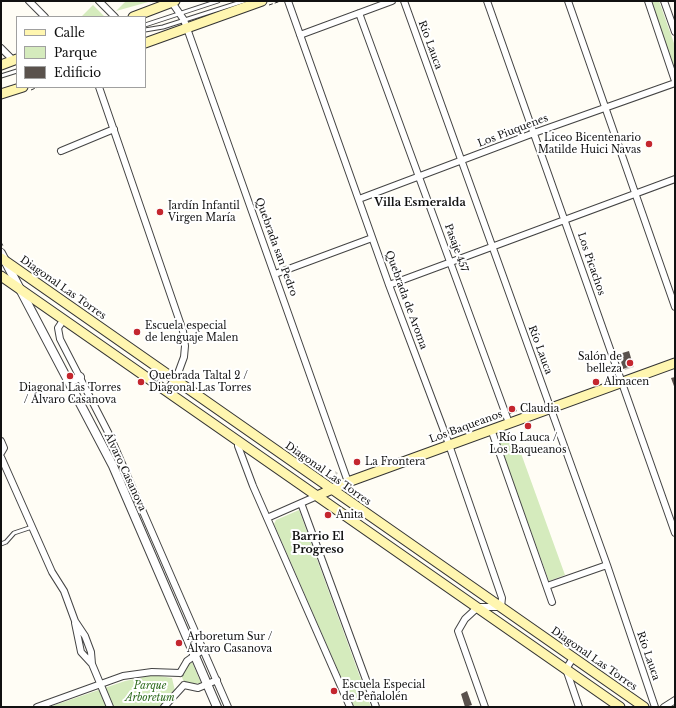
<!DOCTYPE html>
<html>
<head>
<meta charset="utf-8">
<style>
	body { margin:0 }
	#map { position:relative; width:676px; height:708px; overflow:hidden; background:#fffdf5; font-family:"Libre Baskerville",serif }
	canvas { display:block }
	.frame { position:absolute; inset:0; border:2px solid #111; pointer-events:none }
	.legend { position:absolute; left:16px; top:16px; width:130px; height:72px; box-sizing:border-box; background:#fff; border:1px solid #a0a0a0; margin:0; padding:5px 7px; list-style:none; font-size:12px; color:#111 }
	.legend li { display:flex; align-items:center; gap:8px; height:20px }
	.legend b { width:20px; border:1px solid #a0a0a0 }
</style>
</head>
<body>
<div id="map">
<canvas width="676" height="708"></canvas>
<div class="frame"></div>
<ul class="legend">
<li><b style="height:5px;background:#fff6b0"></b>Calle</li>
<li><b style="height:11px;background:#d5ebbd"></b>Parque</li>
<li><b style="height:11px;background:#5a524d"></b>Edificio</li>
</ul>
</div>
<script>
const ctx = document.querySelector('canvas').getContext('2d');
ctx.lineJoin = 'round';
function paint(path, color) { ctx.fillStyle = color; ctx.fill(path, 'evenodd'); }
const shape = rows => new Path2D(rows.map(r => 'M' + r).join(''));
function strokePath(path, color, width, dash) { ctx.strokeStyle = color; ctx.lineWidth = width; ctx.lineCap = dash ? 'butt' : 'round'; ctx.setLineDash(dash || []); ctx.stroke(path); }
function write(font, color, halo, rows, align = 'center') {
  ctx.font = font + ' "Libre Baskerville",serif'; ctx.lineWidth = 4; ctx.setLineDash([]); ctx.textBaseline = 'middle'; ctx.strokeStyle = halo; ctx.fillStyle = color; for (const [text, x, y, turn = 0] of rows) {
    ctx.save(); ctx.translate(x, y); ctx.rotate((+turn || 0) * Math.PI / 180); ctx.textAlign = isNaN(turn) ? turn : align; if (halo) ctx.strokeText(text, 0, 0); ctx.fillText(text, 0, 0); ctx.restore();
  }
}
const green = shape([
	[126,1,152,1,116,11],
	[650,1,659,1,675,46,675,70],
	[93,5,105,17,81,17],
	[514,434,565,575,549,581,498,440],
	[299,510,371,707,354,707,274,524,276,520],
	[192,662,201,683,192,684,186,683,183,680,181,674,184,668],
	[153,675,172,678,175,691,159,707,49,707,125,681]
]);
const shadow = shape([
	[629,354,634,367,625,370,624,368],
	[335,471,338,473,336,476]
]);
const building = shape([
	[629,351,633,365,623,369,619,354],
	[675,377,675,389,671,378],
	[514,405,517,411,510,414,508,408],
	[359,459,361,464,357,466,353,461],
	[467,691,472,705,465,707,461,694]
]);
const path = shape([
	[269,5,281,1],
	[31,90,38,87],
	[1,242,3,246]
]);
const service = shape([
	[145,25,218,1],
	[145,30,163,27,244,1],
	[1,76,17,71],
	[1,544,6,542,14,533,32,527]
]);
const minor = shape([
	[29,1,45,17],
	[99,1,115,17],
	[171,1,184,20,189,34,348,482],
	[288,1,389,285,446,436,502,598,501,607,478,607,465,619,458,631,485,707],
	[404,1,607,565,655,707],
	[487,1,675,533],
	[568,1,675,307],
	[648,1,675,81],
	[664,1,675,32],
	[359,13,509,423],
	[300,35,392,1],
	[1,48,13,60],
	[99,87,183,331,185,346,184,357,177,376,167,390],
	[61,151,114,129],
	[359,199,534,133,675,83],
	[275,274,372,238],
	[389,285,675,179],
	[64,319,58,328,60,339,110,436,228,707],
	[491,429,552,602],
	[238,440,238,446,253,486,350,707],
	[1,441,4,448,1,453],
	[1,457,52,572,64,591,75,621,85,636,91,652,92,664,110,707],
	[301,503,376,707],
	[267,518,317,496],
	[547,586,607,565],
	[75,623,81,652,92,664],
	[573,658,566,669,579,707],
	[180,673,187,661,204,649],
	[184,685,198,688,217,680],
	[37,707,123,676,152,672,180,673],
	[164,707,184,685],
	[664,707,675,700]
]);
const tertiary = shape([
	[1,253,113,466,217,707],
	[69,382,80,377]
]);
const secondary = shape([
	[133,17,175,1],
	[145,43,262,1],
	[1,65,17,59],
	[1,94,23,87],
	[1,258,644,707],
	[1,276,620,707],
	[317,496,348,482,675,363]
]);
const markers = [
	[649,144,4,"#c4262e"],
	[160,212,4,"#c4262e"],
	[137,332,4,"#c4262e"],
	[630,363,4,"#c4262e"],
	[70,376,4,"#c4262e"],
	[141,382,4,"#c4262e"],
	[596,382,4,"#c4262e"],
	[512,409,4,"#c4262e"],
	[528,426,4,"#c4262e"],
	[357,462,4,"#c4262e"],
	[328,515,4,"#c4262e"],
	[179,643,4,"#c4262e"],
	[334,691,4,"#c4262e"]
];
const streetNames = [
	["Río Lauca",430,45,70],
	["Los Piuquenes",513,131,-21],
	["Quebrada san Pedro",276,247,70],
	["Pasaje 457",456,248,70],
	["Los Picachos",591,264,71],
	["Diagonal Las Torres",63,288,35],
	["Quebrada de Aroma",406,300,70],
	["Río Lauca",540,350,70],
	["Los Baqueanos",466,427,-20],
	["Álvaro Casanova",125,472,65],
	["Diagonal Las Torres",328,474,35],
	["Río Lauca",648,656,71],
	["Diagonal Las Torres",594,659,35]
];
const poiNames = [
	["Liceo Bicentenario",641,138,"right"],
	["Matilde Huici Navas",641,150,"right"],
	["Jardín Infantil",168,206],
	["Virgen María",168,218],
	["Escuela especial",145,326],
	["de lenguaje Malen",145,338],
	["Salón de",622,357,"right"],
	["belleza",622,369,"right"],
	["Quebrada Taltal 2 /",149,376],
	["Diagonal Las Torres",149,388],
	["Almacen",604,382],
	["Diagonal Las Torres",70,388,"center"],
	["/ Álvaro Casanova",70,400,"center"],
	["Claudia",520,409],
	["Río Lauca /",528,438,"center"],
	["Los Baqueanos",528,450,"center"],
	["La Frontera",365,462],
	["Anita",336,515],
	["Arboretum Sur /",187,637],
	["Álvaro Casanova",187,649],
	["Escuela Especial",342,685],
	["de Peñalolén",342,697]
];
const parkNames = [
	["Parque",150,686],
	["Arboretum",150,698]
];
const neighbourhoodNames = [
	["Villa Esmeralda",420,203],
	["Barrio El",318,537],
	["Progreso",318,550]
];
paint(green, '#d5ebbd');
paint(shadow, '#0003');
paint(building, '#5a524d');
strokePath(service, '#444', 5);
strokePath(minor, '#444', 8);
strokePath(tertiary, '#444', 10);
strokePath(secondary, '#333', 11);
strokePath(path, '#333', 1, [4, 2]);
strokePath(service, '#fff', 3);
strokePath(minor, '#fff', 6);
strokePath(tertiary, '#fff', 8);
strokePath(secondary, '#fff6b0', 9);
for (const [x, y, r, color] of markers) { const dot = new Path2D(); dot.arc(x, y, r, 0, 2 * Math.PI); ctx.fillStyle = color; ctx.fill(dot); strokePath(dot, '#fff', 1.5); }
write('10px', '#111', '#fff', streetNames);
write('10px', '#111', '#fff', poiNames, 'left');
write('italic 10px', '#2f6b1f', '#fff', parkNames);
write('bold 11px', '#111', '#fff', neighbourhoodNames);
</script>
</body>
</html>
